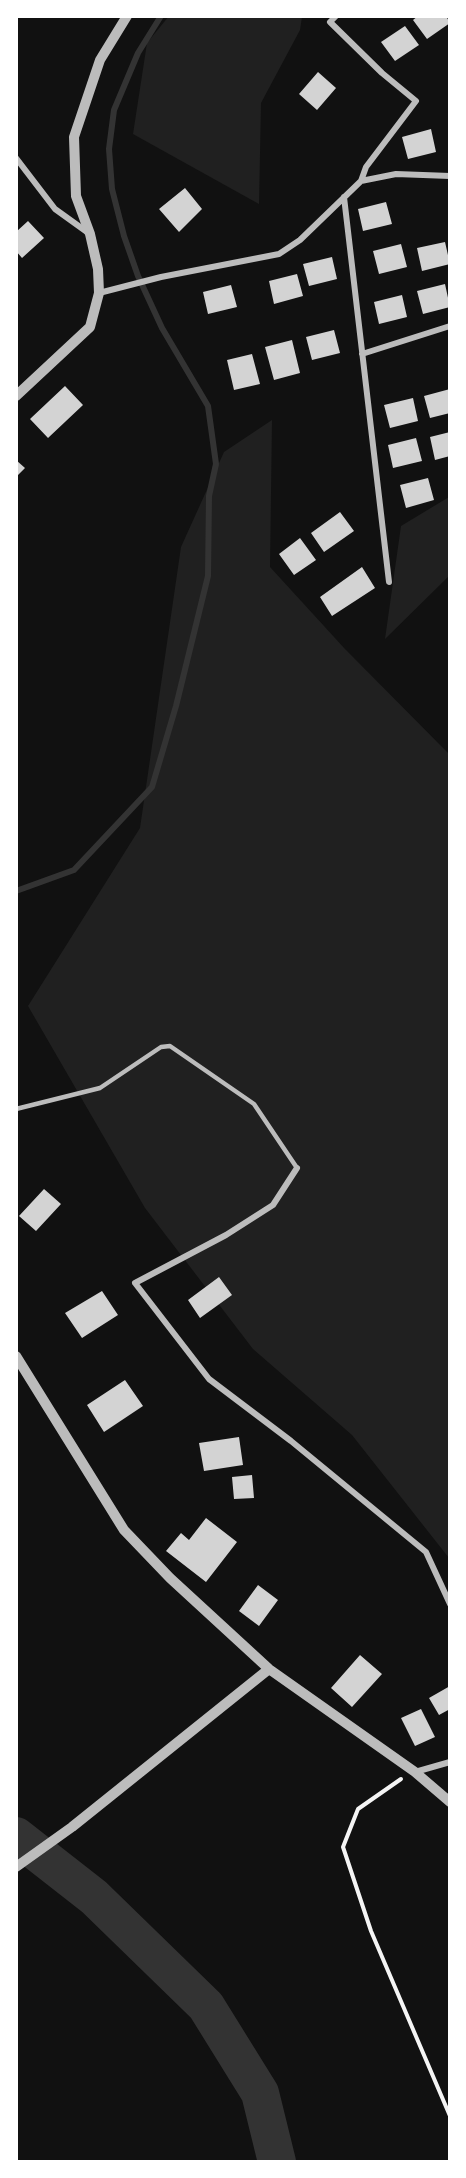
<!DOCTYPE html>
<html>
<head>
<meta charset="utf-8">
<style>
	body { margin:0 }
	#map { position:relative; width:466px; height:2178px; overflow:hidden; background:#111; font-family:"PT Sans",sans-serif }
	canvas { display:block }
	.frame { position:absolute; inset:0; border:18px solid #fff; pointer-events:none }
</style>
</head>
<body>
<div id="map">
<canvas width="466" height="2178"></canvas>
<div class="frame"></div>
</div>
<script>
const ctx = document.querySelector('canvas').getContext('2d');
ctx.lineJoin = 'round';
function paint(path, color) { ctx.fillStyle = color; ctx.fill(path, 'evenodd'); }
const shape = rows => new Path2D(rows.map(r => 'M' + r).join(''));
function strokePath(path, color, width, dash) { ctx.strokeStyle = color; ctx.lineWidth = width; ctx.lineCap = dash ? 'butt' : 'round'; ctx.setLineDash(dash || []); ctx.stroke(path); }
const green = shape([
	[169,16,302,17,300,30,261,103,259,204,133,134,147,43],
	[272,420,270,567,345,649,449,754,449,1558,352,1435,253,1349,145,1208,28,1006,140,828,181,547,224,452],
	[449,497,449,576,385,639,401,526]
]);
const stream = shape([
	[16,891,74,870,152,787,176,706,208,576,209,496,216,464,208,406,162,328,138,276,124,236,112,189,109,149,114,110,138,53,161,16]
]);
const river = shape([
	[16,1836,94,1897,206,2006,260,2093,277,2162]
]);
const building = shape([
	[418,16,446,16,450,23,427,39,413,20],
	[405,26,419,45,395,61,381,42],
	[318,72,336,88,317,110,299,94],
	[431,129,436,152,408,159,402,137],
	[185,188,202,209,179,232,159,209],
	[386,202,392,224,363,231,358,209],
	[28,221,44,238,22,258,16,251,16,232],
	[445,242,450,264,422,271,417,248],
	[401,244,407,267,379,274,373,251],
	[332,257,337,279,309,286,303,264],
	[297,274,303,296,274,304,269,281],
	[445,284,450,307,423,314,417,291],
	[231,285,237,307,208,314,203,292],
	[402,295,407,317,379,324,374,302],
	[334,330,340,353,312,360,306,337],
	[292,340,300,373,274,380,265,347],
	[252,354,260,384,234,390,227,360],
	[65,386,83,405,48,438,30,419],
	[450,389,450,413,430,418,424,396],
	[413,398,418,421,390,428,384,405],
	[450,432,450,456,435,460,430,437],
	[416,438,422,461,393,468,388,445],
	[16,460,25,468,16,477],
	[428,478,434,500,406,508,400,485],
	[340,512,354,531,324,552,311,533],
	[300,538,316,560,294,575,279,554],
	[362,567,375,588,332,616,320,597],
	[44,1189,61,1204,36,1231,19,1216],
	[219,1277,232,1295,200,1318,188,1300],
	[102,1291,118,1315,82,1338,65,1313],
	[125,1380,143,1406,104,1432,87,1405],
	[239,1437,243,1465,204,1471,199,1443],
	[252,1475,254,1498,234,1499,232,1477],
	[206,1518,237,1542,206,1582,166,1551,181,1533,189,1540],
	[258,1585,278,1600,259,1626,239,1611],
	[360,1655,382,1674,352,1707,331,1688],
	[450,1686,450,1709,439,1715,429,1698],
	[421,1709,435,1737,415,1746,401,1718]
]);
const path = shape([
	[401,1779,358,1809,343,1847,371,1931,450,2116]
]);
const service = shape([
	[16,1109,100,1088,161,1047,170,1046,254,1104,297,1168]
]);
const minor = shape([
	[336,16,330,22,382,73,416,101,366,167,361,181],
	[16,158,55,209,87,232],
	[344,197,389,582],
	[99,293,161,277,279,254,300,240,361,181,396,174,450,176],
	[362,354,450,326],
	[297,1168,273,1205,226,1235,135,1283,209,1379,291,1441,426,1552,450,1604],
	[415,1772,450,1762]
]);
const tertiary = shape([
	[16,396,90,327,99,293,98,269,90,234,76,196,74,137,100,60,127,16],
	[16,1356,124,1530,170,1578,269,1669,415,1772,450,1802],
	[16,1867,72,1827,269,1669]
]);
paint(green, '#202020');
strokePath(stream, '#333', 6);
strokePath(river, '#333', 38);
paint(building, '#d3d3d3');
strokePath(path, '#f5f5f5', 4);
strokePath(service, '#bcbcbc', 4.5);
strokePath(minor, '#bcbcbc', 6);
strokePath(tertiary, '#bcbcbc', 10);
</script>
</body>
</html>
